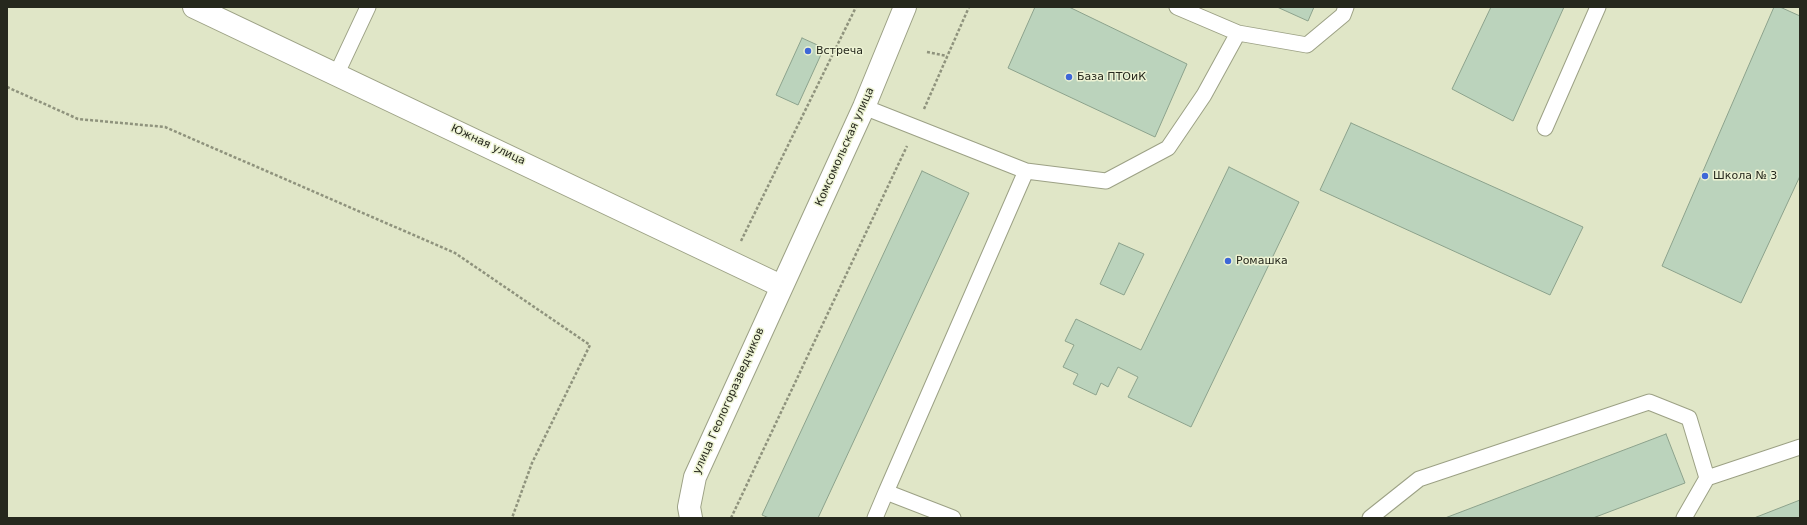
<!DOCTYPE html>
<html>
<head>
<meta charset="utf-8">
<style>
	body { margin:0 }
	#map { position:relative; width:1807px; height:525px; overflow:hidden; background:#e0e6c7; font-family:"DejaVu Sans",sans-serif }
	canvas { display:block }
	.frame { position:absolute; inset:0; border:8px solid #26281d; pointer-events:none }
</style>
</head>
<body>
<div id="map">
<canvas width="1807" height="525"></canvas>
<div class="frame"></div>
</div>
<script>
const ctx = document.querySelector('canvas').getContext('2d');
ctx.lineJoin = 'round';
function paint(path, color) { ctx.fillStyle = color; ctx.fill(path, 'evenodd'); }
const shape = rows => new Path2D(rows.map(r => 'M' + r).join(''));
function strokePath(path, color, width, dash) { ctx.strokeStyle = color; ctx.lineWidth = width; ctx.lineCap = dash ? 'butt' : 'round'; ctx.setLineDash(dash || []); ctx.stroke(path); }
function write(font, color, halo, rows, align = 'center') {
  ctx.font = font + ' "DejaVu Sans",sans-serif'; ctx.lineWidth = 3; ctx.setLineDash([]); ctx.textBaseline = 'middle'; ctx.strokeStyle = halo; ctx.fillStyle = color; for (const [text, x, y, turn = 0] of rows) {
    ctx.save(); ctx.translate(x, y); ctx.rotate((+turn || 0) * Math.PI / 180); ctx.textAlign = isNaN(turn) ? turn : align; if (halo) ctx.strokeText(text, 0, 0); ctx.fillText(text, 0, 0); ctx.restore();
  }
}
const building = shape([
	[1035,7,1069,7,1187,64,1155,137,1008,68,1035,7],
	[1277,7,1314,7,1308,21,1277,7],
	[1491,7,1564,7,1513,121,1452,89,1491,7],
	[1774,7,1780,7,1800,16,1800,176,1741,303,1662,266,1774,7],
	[802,38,824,48,798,105,776,95,802,38],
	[1351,123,1583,227,1550,295,1320,190,1351,123],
	[1229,167,1299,202,1191,427,1128,397,1138,377,1118,367,1108,387,1101,383,1096,395,1073,384,1078,374,1063,367,1074,345,1065,341,1076,319,1141,350,1229,167],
	[922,171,969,193,818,518,769,518,762,515,922,171],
	[1119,243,1144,254,1124,295,1100,284,1119,243],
	[1666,434,1685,483,1593,518,1445,518,1666,434],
	[1800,500,1800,518,1754,518,1800,500]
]);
const path = shape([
	[927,52,947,56],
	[7,87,78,119,165,127,455,253,590,345,532,463,512,518],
	[924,109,969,7],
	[741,241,856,7],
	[731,518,907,146]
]);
const lane = shape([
	[1238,33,1307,45,1343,15,1346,7],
	[337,73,368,7],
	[864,107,1026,171,886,492,953,518],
	[1545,128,1598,7],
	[1026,171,1106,181,1168,148,1204,95,1238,33,1177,7],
	[1707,478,1800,447],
	[875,518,886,492],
	[1370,518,1419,479,1649,402,1689,418,1707,478,1684,518]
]);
const street = shape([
	[194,7,781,286]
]);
const secondary = shape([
	[691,518,689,507,695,477,864,107,905,7]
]);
const markers = [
	[808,51,4,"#3d67d8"],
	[1069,77,4,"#3d67d8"],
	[1705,176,4,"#3d67d8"],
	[1228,261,4,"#3d67d8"]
];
const poiNames = [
	["Встреча",816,51],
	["База ПТОиК",1077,77],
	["Школа № 3",1713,176],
	["Ромашка",1236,261]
];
const streetNames = [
	["Южная улица",488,145,25],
	["Комсомольская улица",845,147,-66],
	["улица Геологоразведчиков",729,401,-66]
];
paint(building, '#bbd3bc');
strokePath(building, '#8ca28c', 1);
strokePath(lane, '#9ca185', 17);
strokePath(street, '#9ca185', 24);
strokePath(secondary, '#9ca185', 24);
strokePath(path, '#8f937d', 2.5, [3, 2]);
strokePath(lane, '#fff', 15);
strokePath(street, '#fff', 22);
strokePath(secondary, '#fff', 22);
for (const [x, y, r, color] of markers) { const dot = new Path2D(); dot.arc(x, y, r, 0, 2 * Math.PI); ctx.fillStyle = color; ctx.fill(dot); strokePath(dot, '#edf3d4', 1.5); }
write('11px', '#26281d', '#edf3d4', poiNames, 'left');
write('11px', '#26281d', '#edf3d4', streetNames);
</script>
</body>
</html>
